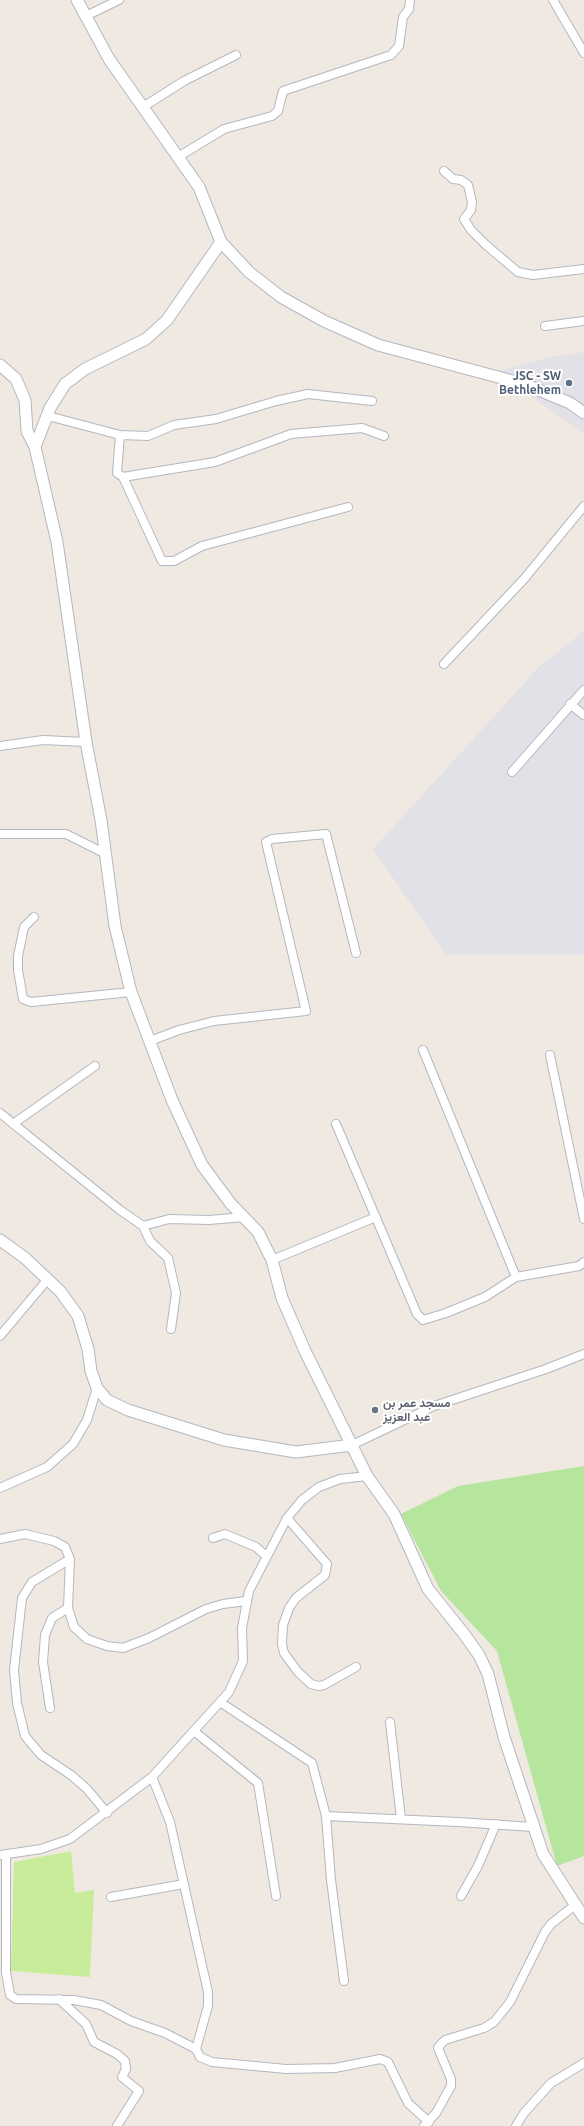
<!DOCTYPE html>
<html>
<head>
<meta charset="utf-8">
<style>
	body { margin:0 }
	canvas { display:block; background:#efe9e1 }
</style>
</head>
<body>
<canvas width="584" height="2126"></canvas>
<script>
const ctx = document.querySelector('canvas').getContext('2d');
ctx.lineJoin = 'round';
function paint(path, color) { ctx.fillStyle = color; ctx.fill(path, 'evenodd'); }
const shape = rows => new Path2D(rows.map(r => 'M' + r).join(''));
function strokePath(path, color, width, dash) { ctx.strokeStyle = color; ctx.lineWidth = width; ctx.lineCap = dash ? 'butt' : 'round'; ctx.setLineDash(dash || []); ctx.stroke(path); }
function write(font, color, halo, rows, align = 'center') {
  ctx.font = font + ' Ubuntu,Vazirmatn,sans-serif'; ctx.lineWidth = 4; ctx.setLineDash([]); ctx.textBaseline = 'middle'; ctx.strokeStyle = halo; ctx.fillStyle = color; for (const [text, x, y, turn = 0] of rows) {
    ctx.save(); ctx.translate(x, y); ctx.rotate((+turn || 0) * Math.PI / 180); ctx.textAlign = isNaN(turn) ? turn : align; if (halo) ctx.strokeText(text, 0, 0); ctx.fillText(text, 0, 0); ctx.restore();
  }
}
const industrial = shape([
	[584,352,584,433,495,372,551,357],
	[584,631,584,955,446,955,373,849,539,667]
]);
const green = shape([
	[584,1466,584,1856,557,1866,497,1651,441,1591,401,1514,458,1486]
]);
const pitch = shape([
	[71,1851,75,1893,94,1890,90,1977,11,1971,14,1862]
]);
const street = shape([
	[553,0,584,53],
	[86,16,119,0],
	[143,107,184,81,236,55],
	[178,157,224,129,272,116,278,111,283,91,391,55,399,46,403,17,409,9,410,0],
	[444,171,453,179,461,180,468,185,472,202,471,210,464,219,471,230,486,245,518,272,533,275,584,269],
	[545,326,584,321],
	[48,416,120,435,148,436,174,425,216,419,276,401,308,394,372,401],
	[120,435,117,473,123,477,162,561,174,561,202,546,348,507],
	[123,477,215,462,291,434,362,428,384,436],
	[444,664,524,579,584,506],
	[570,704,584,715],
	[0,746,43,740,86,742],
	[512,772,584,690],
	[0,834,66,834,106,854],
	[34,917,24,927,18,956,18,970,23,999,31,1002,131,992],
	[150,1041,179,1030,214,1021,306,1011,266,842,272,839,326,834,356,953],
	[423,1050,516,1277],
	[550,1055,584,1219],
	[0,1113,120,1210,143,1226,150,1241,168,1258,176,1293,171,1329],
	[13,1124,95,1066],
	[336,1124,417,1314,423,1320,446,1313,485,1297,516,1277,579,1266,584,1262],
	[143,1226,169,1219,209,1220,244,1217],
	[272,1260,376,1217],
	[0,1336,48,1279],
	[352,1445,434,1406,546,1369,584,1354],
	[0,1488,47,1467,73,1444,87,1420,97,1388],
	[287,1518,327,1564,325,1575,296,1598,289,1608,283,1625,282,1644,284,1653,298,1672,311,1684,319,1686,324,1685,356,1667],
	[213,1538,225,1534,256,1547,266,1556],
	[0,1539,25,1534,54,1541,65,1547,70,1559,68,1608,74,1627,87,1639,107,1646,123,1648,149,1638,206,1609,223,1604,246,1601],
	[70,1559,32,1582,22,1598,14,1670,17,1703,25,1736,41,1755,71,1775,87,1789,107,1813],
	[220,1702,312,1763,326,1816,458,1822,533,1827],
	[50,1708,43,1662,45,1635,52,1618,68,1608],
	[390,1722,401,1819],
	[195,1732,258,1783,276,1896],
	[152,1777,170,1822,208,1992,208,2006,196,2049,200,2057,212,2062,286,2069,335,2068,380,2059,388,2062,408,2103,429,2122],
	[326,1816,331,1880,344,1981],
	[6,1854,6,1972,10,1995,16,1999,74,2000,101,2005,131,2021,165,2033,196,2049],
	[0,1855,41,1849,70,1839,152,1777,229,1692,243,1661,242,1628,249,1591,287,1518,302,1500,319,1487,340,1479,367,1476],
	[461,1896,478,1866,496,1824],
	[111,1897,184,1884],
	[59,1999,86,2024,94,2042,117,2054,125,2061,126,2069,122,2077,139,2091,117,2126],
	[424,2126,436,2113,451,2086,451,2079,438,2048,441,2044,445,2040,484,2028,494,2022,510,2002,545,1932,551,1924,575,1905],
	[516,2126,524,2113,551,2083,584,2063]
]);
const secondary = shape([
	[221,242,249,272,281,297,324,321,378,345,524,384,570,403,584,413],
	[0,365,16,379,25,400,27,431,35,447,57,542,86,742,101,820,115,926,131,992,172,1100,202,1165,231,1204,258,1232,272,1260,282,1298,305,1351,367,1476,394,1514,428,1589,464,1634,479,1655,488,1674,504,1737,543,1854,584,1918],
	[35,447,50,408,65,384,85,369,146,339,167,320,221,242,199,187,109,59,77,0],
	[0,1240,25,1258,60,1291,78,1316,88,1349,91,1371,97,1388,107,1400,128,1410,224,1440,296,1452,352,1445]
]);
const markers = [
	[569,383,4,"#5c6f8a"],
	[375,1410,4,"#6b7280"]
];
const serviceNames = [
	["JSC - SW",561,376],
	["Bethlehem",561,390]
];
const worshipNames = [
	["مسجد عمر بن",383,1403],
	["عبد العزيز",383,1417]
];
paint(industrial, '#e3e1e8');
paint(green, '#b6e59e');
paint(pitch, '#c9ec9a');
strokePath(street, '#b4b7c1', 10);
strokePath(secondary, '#b4b7c1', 13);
strokePath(street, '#fff', 8);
strokePath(secondary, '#fff', 11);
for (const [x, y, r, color] of markers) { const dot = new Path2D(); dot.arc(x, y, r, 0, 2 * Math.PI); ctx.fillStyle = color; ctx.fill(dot); strokePath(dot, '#fff', 1.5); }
write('bold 12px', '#4e5e75', '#fff', serviceNames, 'right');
write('bold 12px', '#5b616d', '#fff', worshipNames, 'left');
</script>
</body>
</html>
